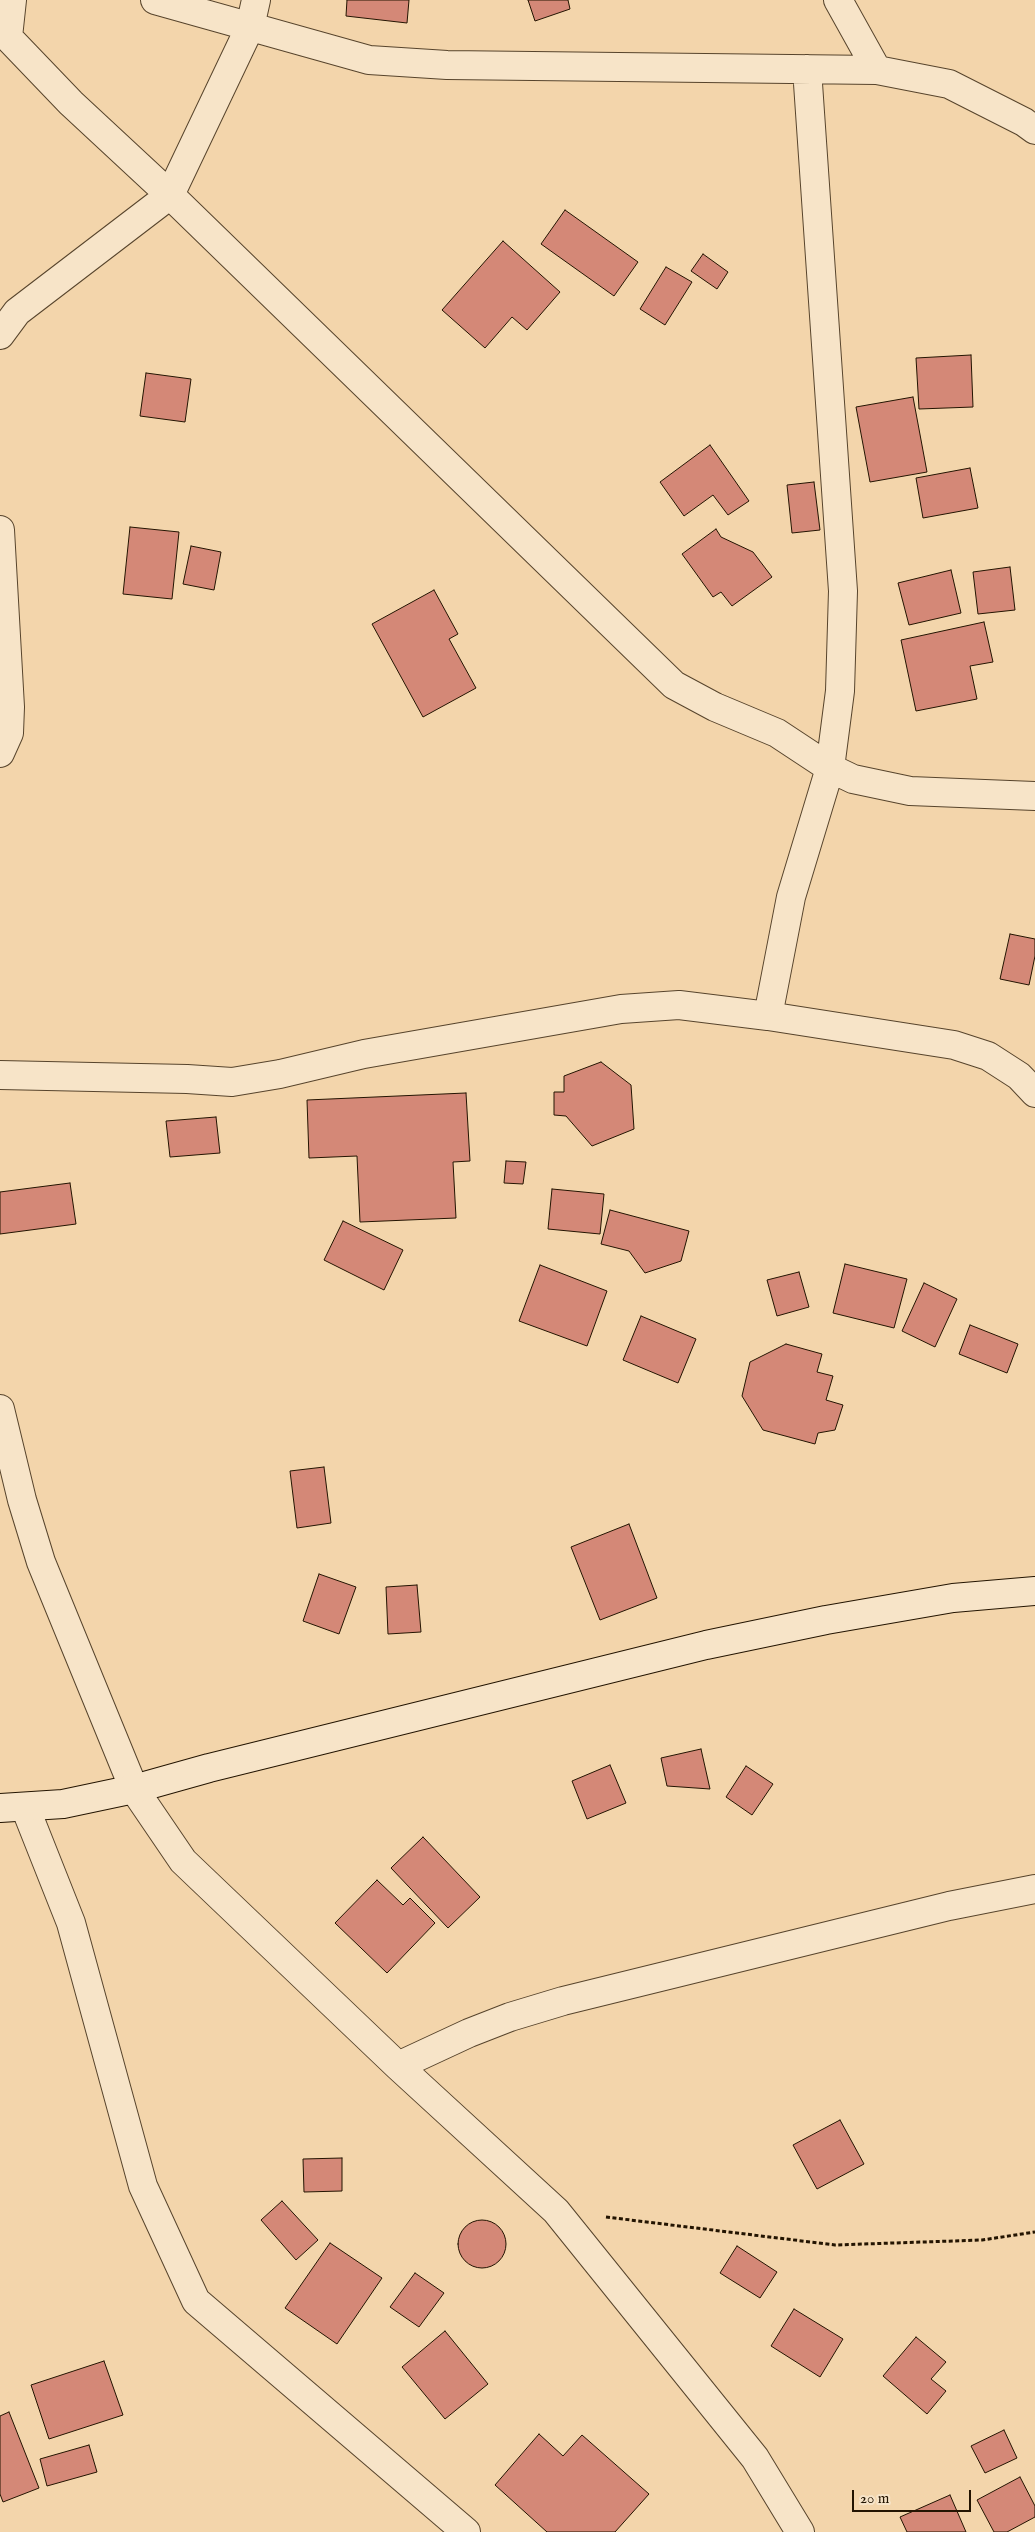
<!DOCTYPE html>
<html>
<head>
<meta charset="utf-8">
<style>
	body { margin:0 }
	#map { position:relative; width:1035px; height:2532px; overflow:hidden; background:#f3d5ab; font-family:"IM FELL English",serif }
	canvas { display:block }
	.scale { position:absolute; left:852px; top:2490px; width:119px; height:22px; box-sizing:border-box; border:2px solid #231401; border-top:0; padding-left:6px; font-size:15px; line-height:18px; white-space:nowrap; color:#231401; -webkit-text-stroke:4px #f7e4c8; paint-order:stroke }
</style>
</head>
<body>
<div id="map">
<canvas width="1035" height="2532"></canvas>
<div class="scale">20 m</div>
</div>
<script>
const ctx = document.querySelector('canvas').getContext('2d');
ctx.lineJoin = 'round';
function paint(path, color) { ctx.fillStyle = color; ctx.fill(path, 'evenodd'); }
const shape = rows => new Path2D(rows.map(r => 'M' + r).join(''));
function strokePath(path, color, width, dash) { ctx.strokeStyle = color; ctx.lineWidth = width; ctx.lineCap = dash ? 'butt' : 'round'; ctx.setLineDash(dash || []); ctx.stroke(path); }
const building = shape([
	[347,0,409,0,407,23,346,16,347,0],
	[528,0,568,0,570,9,535,21,528,0],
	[565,210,638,262,614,296,541,244,565,210],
	[503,241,560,292,527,330,512,317,485,348,442,310,503,241],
	[703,254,728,272,717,289,691,271,703,254],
	[666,267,692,282,665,325,640,309,666,267],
	[971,355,973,407,919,409,916,358,971,355],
	[146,373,191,379,185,422,140,416,146,373],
	[913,397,927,472,870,482,856,407,913,397],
	[710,445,749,501,728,515,713,495,684,516,660,482,710,445],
	[970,468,978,508,923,518,916,478,970,468],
	[814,482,820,530,792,533,787,485,814,482],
	[130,527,179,532,172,599,123,594,130,527],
	[716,529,721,537,753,552,772,577,732,606,721,592,713,597,682,554,716,529],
	[191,546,221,552,214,590,183,584,191,546],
	[1010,567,1015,610,978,614,973,572,1010,567],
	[951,570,961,613,909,625,898,583,951,570],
	[434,590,458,634,449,639,476,688,423,717,372,624,434,590],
	[984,622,993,662,970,666,977,699,916,711,901,640,984,622],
	[1010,934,1035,939,1035,956,1029,985,1000,979,1010,934],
	[601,1062,631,1085,634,1129,592,1146,566,1116,554,1115,554,1092,564,1092,564,1076,601,1062],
	[466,1093,470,1161,453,1162,456,1218,360,1222,357,1156,309,1158,307,1100,466,1093],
	[216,1117,220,1153,170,1157,166,1121,216,1117],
	[506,1161,526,1162,523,1184,504,1183,506,1161],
	[70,1183,76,1224,0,1234,0,1192,70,1183],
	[552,1189,604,1194,600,1234,548,1229,552,1189],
	[610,1210,689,1231,681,1261,645,1273,629,1251,601,1244,610,1210],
	[343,1221,403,1250,384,1290,324,1260,343,1221],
	[845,1264,907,1279,894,1328,833,1313,845,1264],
	[540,1265,607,1291,587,1346,519,1321,540,1265],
	[799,1272,809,1307,777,1316,767,1280,799,1272],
	[924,1283,957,1299,935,1347,902,1331,924,1283],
	[641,1316,696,1339,678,1383,623,1360,641,1316],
	[970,1325,1018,1344,1007,1373,959,1354,970,1325],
	[786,1344,822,1354,817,1372,833,1376,826,1400,843,1405,835,1430,818,1433,815,1444,763,1430,742,1396,750,1362,786,1344],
	[324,1467,331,1523,297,1528,290,1471,324,1467],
	[629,1524,657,1598,600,1620,571,1547,629,1524],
	[319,1574,356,1587,339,1634,303,1621,319,1574],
	[417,1585,421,1632,388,1634,386,1587,417,1585],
	[701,1749,710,1789,667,1786,661,1758,701,1749],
	[610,1765,626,1803,587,1819,572,1781,610,1765],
	[746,1766,773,1784,752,1815,726,1797,746,1766],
	[423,1837,480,1897,448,1928,391,1868,423,1837],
	[377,1880,403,1905,410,1898,435,1923,387,1973,335,1923,377,1880],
	[840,2120,864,2164,817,2189,793,2145,840,2120],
	[342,2158,342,2191,304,2192,303,2159,342,2158],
	[282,2201,318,2240,296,2260,261,2220,282,2201],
	'458 2244a24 24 0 1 1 48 0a24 24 0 1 1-48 0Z',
	[330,2243,382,2278,337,2344,285,2308,330,2243],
	[737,2246,777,2272,760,2298,720,2273,737,2246],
	[415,2273,444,2293,419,2327,390,2307,415,2273],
	[794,2309,843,2339,820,2377,771,2346,794,2309],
	[445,2331,488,2384,445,2419,402,2367,445,2331],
	[916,2337,946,2362,931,2379,946,2391,927,2414,883,2376,916,2337],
	[104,2361,123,2415,49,2439,31,2385,104,2361],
	[9,2412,39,2488,3,2502,0,2494,0,2416,9,2412],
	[1004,2430,1017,2458,985,2473,971,2446,1004,2430],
	[539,2434,563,2456,582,2435,649,2494,615,2532,547,2532,495,2485,539,2434],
	[89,2445,97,2472,47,2486,40,2459,89,2445],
	[1020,2477,1035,2506,1035,2517,1007,2532,994,2532,977,2500,1020,2477],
	[950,2495,966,2532,907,2532,900,2517,950,2495]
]);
const path = shape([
	[606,2217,835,2245,982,2240,1035,2232]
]);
const street = shape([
	[155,0,369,60,447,65,877,70,949,84,1024,122,1035,130],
	[838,0,877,70],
	[0,29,71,103,170,195,674,685,715,707,777,733,830,768,853,779,910,791,1035,796],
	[8,37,12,0],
	[0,335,17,312,170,195,250,27,256,0],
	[0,530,10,707,9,733,0,753],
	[768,1016,791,897,830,768,840,691,843,591,807,69],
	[0,1075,187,1079,232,1082,280,1074,364,1054,621,1009,679,1005,768,1016,954,1045,988,1056,1019,1076,1035,1093],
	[0,1409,22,1500,41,1562,134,1789,183,1861,398,2066,556,2211,755,2458,800,2532],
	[25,1807,71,1923,143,2186,196,2301,466,2532],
	[398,2066,469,2033,510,2017,563,2001,949,1906,1035,1889]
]);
const secondary = shape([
	[0,1808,63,1804,134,1789,209,1768,706,1645,826,1620,953,1598,1035,1591]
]);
paint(building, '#d48877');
strokePath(building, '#231401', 1);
strokePath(street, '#57442c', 30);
strokePath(secondary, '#231401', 30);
strokePath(path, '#231401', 3, [4, 2.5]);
strokePath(street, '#f7e4c8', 28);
strokePath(secondary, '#f7e4c8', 28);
</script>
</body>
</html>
